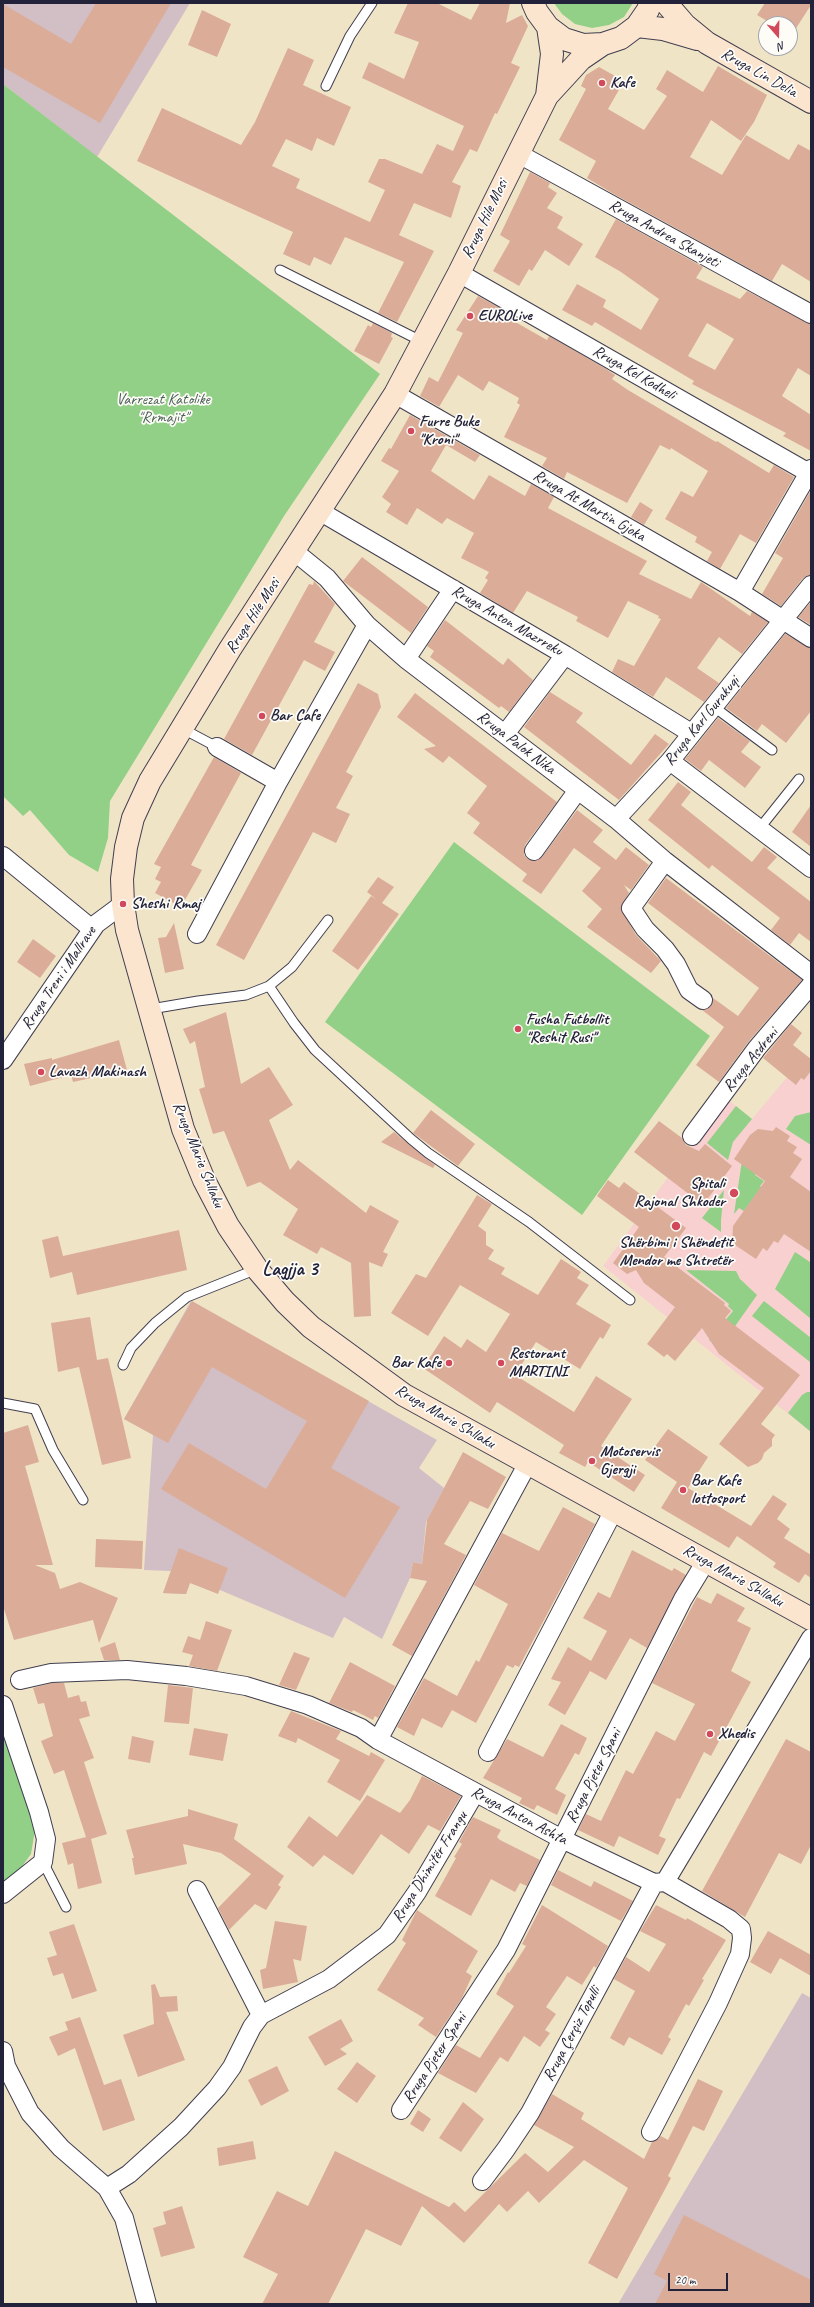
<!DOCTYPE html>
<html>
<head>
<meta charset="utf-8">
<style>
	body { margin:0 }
	#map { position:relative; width:814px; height:2307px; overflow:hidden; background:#f0e4c7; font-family:Caveat,sans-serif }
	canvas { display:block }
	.frame { position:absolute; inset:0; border:4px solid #22223b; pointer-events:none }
	.north { position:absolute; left:758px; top:16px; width:40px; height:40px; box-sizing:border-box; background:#fdfcf7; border:1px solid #a5a5ac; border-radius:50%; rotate:160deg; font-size:11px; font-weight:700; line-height:16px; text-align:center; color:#22223b }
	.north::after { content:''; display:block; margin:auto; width:14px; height:18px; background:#d1495b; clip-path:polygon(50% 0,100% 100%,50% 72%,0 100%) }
	.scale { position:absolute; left:668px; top:2273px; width:60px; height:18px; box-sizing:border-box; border:2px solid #22223b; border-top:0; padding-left:5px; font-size:12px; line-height:14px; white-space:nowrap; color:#22223b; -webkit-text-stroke:3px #fdfcf7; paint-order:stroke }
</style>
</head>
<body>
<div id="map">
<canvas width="814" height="2307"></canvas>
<div class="frame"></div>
<div class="north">N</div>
<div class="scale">20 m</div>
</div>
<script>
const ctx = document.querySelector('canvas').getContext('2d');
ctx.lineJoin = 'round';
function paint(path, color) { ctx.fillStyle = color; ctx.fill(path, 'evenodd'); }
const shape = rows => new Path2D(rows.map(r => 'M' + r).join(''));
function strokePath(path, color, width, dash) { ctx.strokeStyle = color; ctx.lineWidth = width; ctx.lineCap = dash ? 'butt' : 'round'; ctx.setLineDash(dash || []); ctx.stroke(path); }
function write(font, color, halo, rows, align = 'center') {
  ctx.font = font + ' Caveat,sans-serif'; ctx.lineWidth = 3.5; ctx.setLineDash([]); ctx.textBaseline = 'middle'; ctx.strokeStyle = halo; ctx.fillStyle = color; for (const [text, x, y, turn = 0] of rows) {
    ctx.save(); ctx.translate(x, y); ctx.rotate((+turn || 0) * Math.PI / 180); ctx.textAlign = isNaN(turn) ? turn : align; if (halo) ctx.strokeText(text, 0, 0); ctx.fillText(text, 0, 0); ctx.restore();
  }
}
const built = shape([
	[792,1071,804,1080,811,1071,811,1432,603,1266,726,1098,752,1119]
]);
const industrial = shape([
	[3,3,190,3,97,157,3,84],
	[191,1301,437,1440,419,1468,444,1488,426,1522,422,1564,413,1562,410,1578,382,1639,344,1617,333,1638,220,1590,190,1583,186,1594,163,1593,171,1571,144,1570,153,1435,124,1419],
	[802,1993,811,1998,811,2304,618,2304]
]);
const green = shape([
	[554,3,633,3,624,17,609,25,592,28,575,24,562,14],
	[3,84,380,374,284,516,110,801,108,838,98,872,69,855,30,810,23,816,3,796],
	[454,842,710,1036,582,1215,325,1022],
	[736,1106,752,1119,733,1142,728,1160,707,1143],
	[811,1112,811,1145,786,1129,795,1116],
	[743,1154,757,1170,755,1175,764,1181,760,1186,765,1190,755,1204,751,1201,744,1211,739,1208,734,1214],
	[724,1190,721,1220,721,1232,702,1218],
	[795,1252,810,1262,811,1266,811,1319,775,1289],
	[686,1270,736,1271,740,1279,757,1295,719,1349,709,1340,733,1311,728,1306,729,1304],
	[764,1301,811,1338,810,1362,752,1316],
	[807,1392,811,1392,811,1432,788,1413,802,1395],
	[3,1734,24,1792,35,1830,31,1854,18,1872,3,1883]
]);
const building = shape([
	[96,3,171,3,100,123,3,67,3,4,71,44],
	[408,3,437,3,471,20,480,3,510,3,506,23,522,15,528,26,511,63,520,67,497,114,495,113,477,152,470,149,452,182,461,186,451,218,414,203,399,235,434,251,397,322,378,313,404,262,345,237,331,265,314,257,310,266,283,254,293,232,137,161,162,108,241,145,255,122,288,48,314,60,303,85,351,107,334,146,317,138,312,151,286,139,272,166,300,179,296,188,370,222,385,190,368,182,379,159,385,159,422,174,437,144,453,151,464,126,362,78,369,62,404,79,419,42,394,33],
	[765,3,811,3,811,5,791,36,790,24,772,24,757,15],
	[202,10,231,24,217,57,188,45],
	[718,66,767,95,754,122,741,141,711,120,690,157,722,175,746,135,789,160,798,144,811,151,811,282,782,264,772,281,612,193,587,178,596,161,559,140,586,89,581,86,586,75,599,67,624,81,608,109,644,130,667,96,656,89,667,70,703,92],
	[530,172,550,183,548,187,557,193,547,208,563,217,557,228,583,244,569,266,545,250,532,271,529,269,519,286,493,271,510,241,500,235],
	[616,219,703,267,696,278,740,299,747,291,811,324,811,376,798,368,782,396,811,415,811,451,783,436,786,433,692,384,694,381,595,322,592,326,562,310,577,284,606,300,603,307,641,330,659,299,621,272,595,257],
	[707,323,734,339,715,370,688,356],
	[478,296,505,311,503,315,547,340,549,336,606,369,615,375,612,379,628,390,716,442,717,441,769,473,774,465,794,477,756,543,740,534,720,569,707,561,712,552,695,542,697,537,665,519,681,491,693,497,708,471,671,448,670,450,660,445,627,503,567,472,564,479,542,466,547,458,504,437,520,405,517,403,519,398,489,381,483,391,458,375,439,407,445,410,420,396,429,377,438,382,463,333,456,330],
	[373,323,392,333,391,337,393,338,379,364,354,351,368,325,371,327],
	[410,415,480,455,475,462,446,445,431,471,474,500,489,475,525,496,531,484,554,497,548,508,647,561,639,574,691,599,701,582,750,616,752,612,768,622,742,654,719,637,697,668,719,683,704,702,666,677,653,697,612,672,618,659,634,666,661,619,658,618,659,616,628,601,608,638,576,621,578,617,527,591,513,613,480,593,488,580,485,578,489,572,461,558,474,533,447,518,442,524,417,508,407,525,386,512,391,504,382,497,399,471,381,461,389,448,391,449],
	[811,490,811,575,803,578,781,606,762,594,783,558,775,553],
	[640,502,653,510,644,525,631,517],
	[362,557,428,607,411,633,343,581],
	[314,581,335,604,314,642,335,652,325,671,304,660,252,755,224,739,309,584,313,585],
	[811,602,811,625,798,617],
	[445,620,503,665,508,658,533,680,509,712,501,706,499,708,430,657,434,651,427,646],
	[785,634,811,648,811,711,786,743,762,724,757,731,726,708],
	[358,683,378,694,381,707,346,772,353,776,336,808,350,814,336,843,313,832,244,960,216,945],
	[550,692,583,713,576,722,631,765,655,734,669,744,619,800,524,727],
	[415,693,557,802,525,845,524,855,528,859,533,861,542,857,577,810,603,830,593,842,616,860,626,847,649,865,631,890,624,885,629,893,621,908,636,935,661,961,651,973,587,927,602,909,582,891,601,868,574,848,541,894,522,881,527,874,473,833,480,823,467,813,487,786,449,756,443,763,424,749,436,746,397,717],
	[718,718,750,741,741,752,761,767,745,788,709,760,701,771,685,759],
	[214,757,241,773,191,865,202,870,181,907,155,893,161,882,155,879,161,867,154,864],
	[678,782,691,792,681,805,752,862,764,847,777,857,767,868,811,902,811,942,799,933,790,945,771,930,780,918,712,865,709,869,648,820],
	[811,805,811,847,792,832],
	[378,877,394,887,382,903,399,914,358,970,332,951,371,896,376,899,367,892],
	[666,878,802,980,749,1041,719,1082,696,1065,724,1027,702,1010,711,1006,713,998,738,1016,759,988,648,903],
	[174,923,184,969,165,973,158,938,166,937],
	[33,939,56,956,40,978,17,962],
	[226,1012,241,1084,269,1067,293,1105,269,1120,290,1170,298,1160,366,1213,370,1205,399,1221,383,1252,388,1254,382,1267,369,1262,371,1316,354,1317,351,1263,321,1247,317,1254,283,1235,298,1209,260,1182,247,1187,224,1131,213,1134,199,1089,205,1087,195,1041,190,1044,183,1029],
	[791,1024,802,1033,793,1045,811,1059,811,1071,804,1080,801,1078,796,1085,763,1058],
	[119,1040,127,1070,73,1082,71,1075,30,1086,24,1064,52,1058,52,1060],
	[431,1110,475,1144,458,1166,413,1133],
	[659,1121,682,1138,686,1145,699,1151,705,1144,732,1166,703,1205,634,1152],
	[776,1127,790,1136,787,1141,797,1147,793,1153,802,1159,790,1177,811,1192,811,1252,784,1234,778,1243,774,1241,767,1251,763,1248,756,1259,732,1243,733,1226,765,1181,734,1159,750,1135,758,1129,773,1131],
	[394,1132,435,1165,433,1168,381,1142],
	[608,1180,619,1188,624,1182,686,1228,664,1257,725,1303,724,1305,731,1311,725,1318,800,1375,761,1424,775,1435,772,1439,772,1446,764,1453,762,1459,758,1463,748,1467,719,1444,764,1388,719,1354,702,1328,675,1361,667,1354,664,1357,647,1344,675,1307,644,1283,636,1270,627,1274,613,1263,639,1227,597,1196],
	[477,1195,492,1204,478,1226,486,1232,486,1245,494,1250,488,1259,505,1268,501,1274,538,1295,561,1259,581,1272,577,1278,589,1285,576,1304,611,1325,603,1339,600,1337,580,1369,536,1342,515,1375,574,1412,596,1376,632,1399,601,1446,645,1475,634,1492,588,1462,585,1467,559,1453,564,1445,497,1402,490,1413,423,1368,444,1336,461,1348,467,1339,486,1352,510,1314,460,1285,428,1336,391,1313,416,1274,426,1278],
	[179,1230,187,1270,77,1295,72,1272,50,1278,42,1240,58,1236,63,1256],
	[192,1301,369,1401,331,1468,400,1507,345,1598,161,1489,189,1443,266,1489,307,1421,212,1367,168,1443,124,1419],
	[90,1317,97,1360,108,1358,131,1458,102,1465,79,1367,58,1372,51,1323],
	[28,1425,39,1462,25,1466,53,1565,35,1565,55,1573,60,1589,80,1582,118,1598,99,1643,93,1620,14,1640,3,1606,3,1433],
	[668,1429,708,1457,688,1488,751,1526,773,1495,787,1504,777,1519,790,1529,784,1538,811,1555,811,1578,805,1574,799,1583,773,1567,776,1563,737,1536,729,1548,661,1508,677,1482,645,1460],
	[463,1452,506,1477,488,1509,470,1501,444,1544,466,1555,412,1656,392,1645,427,1581,410,1578,413,1562,422,1564,427,1520],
	[563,1507,595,1524,519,1667,515,1665,513,1668,507,1665,476,1723,452,1710,442,1728,422,1718,414,1736,397,1727,424,1678,457,1696,476,1660,479,1662,508,1604,474,1585,502,1533,539,1551],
	[96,1539,143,1541,142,1569,95,1567],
	[179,1548,228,1568,218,1594,190,1583,186,1594,163,1593],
	[632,1550,672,1571,674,1568,686,1575,647,1648,630,1638,606,1680,590,1671,565,1715,548,1705,561,1682,551,1679,568,1647,591,1661,607,1631,583,1618,598,1592,610,1598],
	[717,1593,745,1608,737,1621,751,1628,731,1671,751,1682,711,1756,704,1752,680,1799,677,1798,659,1836,666,1839,658,1855,619,1836,614,1847,578,1830,586,1814,601,1821,626,1770,633,1774,656,1731,675,1741,695,1704,652,1683,697,1597,711,1604],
	[206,1621,232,1630,217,1671,189,1666,193,1655,182,1652,188,1636,200,1640],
	[115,1642,120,1660,104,1660,100,1648],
	[294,1652,310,1658,296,1690,279,1685],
	[350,1662,395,1686,378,1718,375,1716,373,1720,353,1710,352,1712,329,1703],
	[52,1683,64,1683,68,1698,79,1695,81,1702,86,1701,90,1716,79,1719,94,1758,84,1762,107,1834,91,1839,102,1883,78,1889,73,1863,68,1865,62,1843,86,1837,64,1770,54,1774,41,1741,53,1736,44,1703,38,1704,33,1688],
	[168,1685,193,1688,189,1724,164,1722],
	[291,1711,341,1731,336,1739,369,1756,371,1752,385,1760,360,1801,327,1782,340,1760,298,1738,296,1743,278,1736],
	[561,1724,587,1738,579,1755,575,1753,555,1789,566,1795,557,1815,537,1805,534,1810,519,1803,522,1798,483,1778,507,1739,543,1757],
	[194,1728,228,1734,223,1761,189,1755],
	[132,1736,154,1741,150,1763,128,1759],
	[786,1739,811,1752,811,1845,801,1864,779,1853,745,1917,702,1891],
	[422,1776,461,1796,440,1831,428,1825,409,1854,381,1834,353,1875,324,1855,313,1867,287,1847,309,1816,337,1837,367,1795,400,1813,410,1800],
	[188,1809,238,1824,234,1839,284,1876,278,1885,281,1887,266,1910,255,1904,229,1930,218,1908,251,1874,221,1853,183,1844,187,1864,135,1875,132,1858,134,1858,126,1830,188,1816],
	[473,1817,501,1830,497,1837,500,1840,540,1860,527,1886,520,1883,515,1892,491,1879,471,1916,435,1896,456,1858,454,1857,462,1844,459,1842],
	[558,1870,591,1887,594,1881,633,1901,621,1921,551,1885],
	[542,1905,608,1946,596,1968,594,1966,582,1985,567,1976,546,2007,556,2014,545,2030,550,2033,540,2047,524,2036,508,2062,500,2057,476,2093,438,2073,456,2045,480,2058,514,2006,496,1994,508,1972,509,1973,526,1946,522,1944],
	[656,1905,686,1920,687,1918,726,1940,702,1979,704,1980,689,2006,686,2004,668,2037,671,2039,662,2055,629,2037,624,2046,610,2038,635,1991,614,1979,626,1957,649,1972,666,1944,640,1931],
	[417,1910,478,1951,466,1972,472,1976,462,1998,436,2037,418,2025,424,2018,377,1990,406,1943,402,1940],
	[275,1921,307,1926,301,1961,293,1959,298,1982,263,1989,260,1970,266,1968],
	[74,1924,97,1991,72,1999,63,1973,53,1976,47,1958,57,1955,49,1932],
	[768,1931,811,1955,811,1976,780,1958,771,1974,750,1962],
	[155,1984,160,1997,177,1996,178,2011,166,2012,185,2060,138,2077,123,2035,154,2024,151,1985],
	[80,2017,104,2085,121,2079,135,2120,103,2131,75,2048,58,2056,49,2037,68,2030,65,2022],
	[341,2019,353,2041,340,2049,347,2054,325,2066,308,2037],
	[357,2062,376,2076,357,2103,337,2089],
	[277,2066,289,2091,261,2106,248,2080],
	[698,2079,723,2091,704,2131,693,2126,668,2176,671,2178,617,2279,588,2263,628,2188,584,2160,539,2203,528,2191,507,2212,499,2204,464,2243,422,2206,401,2246,366,2229,328,2304,262,2304,278,2274,243,2257,277,2191,308,2206,335,2151,449,2207,454,2202,465,2212,525,2153,548,2172,574,2147,534,2125,552,2094,584,2113,581,2119,644,2159,652,2142,661,2136,668,2140],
	[463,2102,484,2119,461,2152,439,2138],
	[418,2110,431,2119,423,2132,410,2124],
	[253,2141,256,2159,219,2166,217,2148],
	[182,2206,195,2248,161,2257,153,2228,166,2224,163,2212],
	[684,2215,811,2280,811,2304,655,2304,667,2281,654,2274]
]);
const lane = shape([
	[326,86,350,36,372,3],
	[280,270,423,342],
	[714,707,772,750],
	[183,729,217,747],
	[759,829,799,779],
	[269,986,294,1023,315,1050,411,1139,428,1153,529,1222,630,1300],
	[151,1009,198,1001,246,995,269,986,292,967,328,920],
	[123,1365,131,1348,155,1323,187,1297,257,1269],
	[3,1403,35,1409,53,1450,83,1500],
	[43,1862,66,1907]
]);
const street = shape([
	[517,153,811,314],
	[459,273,809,473],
	[395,394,740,592,811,638],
	[321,512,565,655,691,733],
	[295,552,327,578,367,625,406,659,616,819,665,861,811,974],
	[740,592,811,469],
	[406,659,453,589],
	[505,734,565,655],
	[217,747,278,782],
	[670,761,811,868],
	[616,819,670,761,811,585],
	[534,851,578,790],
	[3,856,92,929],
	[665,861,631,908,645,929,665,949,676,964,689,990,703,1000],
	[197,934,278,782,367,625],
	[3,1060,96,924,123,904],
	[692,1136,757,1048,811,985],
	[20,1680,51,1673,127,1670,186,1676,246,1686,308,1705,361,1728,378,1740,562,1839,654,1883,665,1882,729,1919,741,1929,742,1938,740,1954,718,2003,651,2132],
	[3,1705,39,1812,46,1839,43,1862,3,1894],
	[378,1740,528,1463],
	[488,1752,614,1510],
	[665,1882,811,1638],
	[197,1890,261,2015],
	[3,2051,6,2066,30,2113,61,2148,107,2188,124,2218,147,2304],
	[401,2110,506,1950,683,1599,706,1561],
	[482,2181,506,2149,530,2113,654,1883],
	[107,2188,129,2174,181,2127,217,2088,232,2067,252,2027,261,2015,329,1979,387,1935,417,1892,475,1793]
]);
const secondary = shape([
	[533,3,537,12,548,27,564,39,583,45,603,44,621,38,637,26,648,10,650,3],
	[666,3,685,25,707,43,811,102],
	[637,26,663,29,697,39],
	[603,44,581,59,547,96,459,273,395,394,230,649,150,781,133,818,126,847,122,879,123,904,127,930,183,1129,204,1180,228,1226,257,1269,285,1302,311,1327,404,1395,811,1619],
	[547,96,552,54,548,27]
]);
const markers = [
	[602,83,4,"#d1495b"],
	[470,316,4,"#d1495b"],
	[411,431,4,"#d1495b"],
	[262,716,4,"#d1495b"],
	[123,904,4,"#d1495b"],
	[518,1029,4,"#d1495b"],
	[41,1072,4,"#d1495b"],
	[734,1193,5,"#d1495b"],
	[676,1226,5,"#d1495b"],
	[449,1363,4,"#d1495b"],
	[501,1363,4,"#d1495b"],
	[592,1461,4,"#d1495b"],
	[683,1490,4,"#d1495b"],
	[710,1734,4,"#d1495b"]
];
const streetNames = [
	["Rruga Lin Delia",759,73,29],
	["Rruga Hile Mosi",485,219,-64],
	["Rruga Andrea Skanjeti",664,234,29],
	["Rruga Kel Kodheli",634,373,30],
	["Rruga At Martin Gjoka",589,506,30],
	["Rruga Hile Mosi",253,616,-57],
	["Rruga Anton Mazrreku",507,621,30],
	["Rruga Karl Gurakuqi",702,721,-51],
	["Rruga Palok Nika",516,743,37],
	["Rruga Treni i Mallrave",59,978,-56],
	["Rruga Asdreni",751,1060,-51],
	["Rruga Marie Shllaku",198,1155,68],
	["Rruga Marie Shllaku",445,1417,30],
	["Rruga Marie Shllaku",733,1576,29],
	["Rruga Pjeter Spani",594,1776,-63],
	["Rruga Anton Ashta",519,1816,28],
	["Rruga Dhimitër Frangu",430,1867,-58],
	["Rruga Çerçiz Topulli",572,2034,-62],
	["Rruga Pjeter Spani",435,2058,-57]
];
const poiNames = [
	["Kafe",610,83],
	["EUROLive",478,316],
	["Furre Buke",419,422],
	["\"Kroni\"",419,440],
	["Bar Cafe",270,716],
	["Sheshi Rmaj",131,904],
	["Fusha Futbollit",526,1020],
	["\"Reshit Rusi\"",526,1038],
	["Lavazh Makinash",49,1072],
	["Spitali",725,1184,"right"],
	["Rajonal Shkoder",725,1202,"right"],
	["Shërbimi i Shëndetit",676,1243,"center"],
	["Mendor me Shtretër",676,1261,"center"],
	["Restorant",509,1354],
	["MARTINI",509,1372],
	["Bar Kafe",441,1363,"right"],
	["Motoservis",600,1452],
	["Gjergji",600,1470],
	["Bar Kafe",691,1481],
	["lottosport",691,1499],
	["Xhedis",718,1734]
];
const parkNames = [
	["Varrezat Katolike",163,400],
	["\"Rrmajit\"",163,418]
];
const districtNames = [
	["Lagjja 3",290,1270]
];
paint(built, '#f7d0cf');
paint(industrial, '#d2bec5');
paint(green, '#92d087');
paint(building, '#dbad99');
strokePath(lane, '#413f50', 11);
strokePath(street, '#413f50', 20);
strokePath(secondary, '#413f50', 24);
strokePath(lane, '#fff', 9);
strokePath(street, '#fff', 18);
strokePath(secondary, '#fbe5cf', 22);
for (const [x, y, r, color] of markers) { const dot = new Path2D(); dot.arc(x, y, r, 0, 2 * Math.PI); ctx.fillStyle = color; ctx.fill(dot); strokePath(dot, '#fdfcf7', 1.5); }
write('16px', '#22223b', '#fdfcf7', streetNames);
write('bold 16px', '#22223b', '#fdfcf7', poiNames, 'left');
write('16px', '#495f56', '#fdfcf7', parkNames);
write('bold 20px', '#22223b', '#fdfcf7', districtNames);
</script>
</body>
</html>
